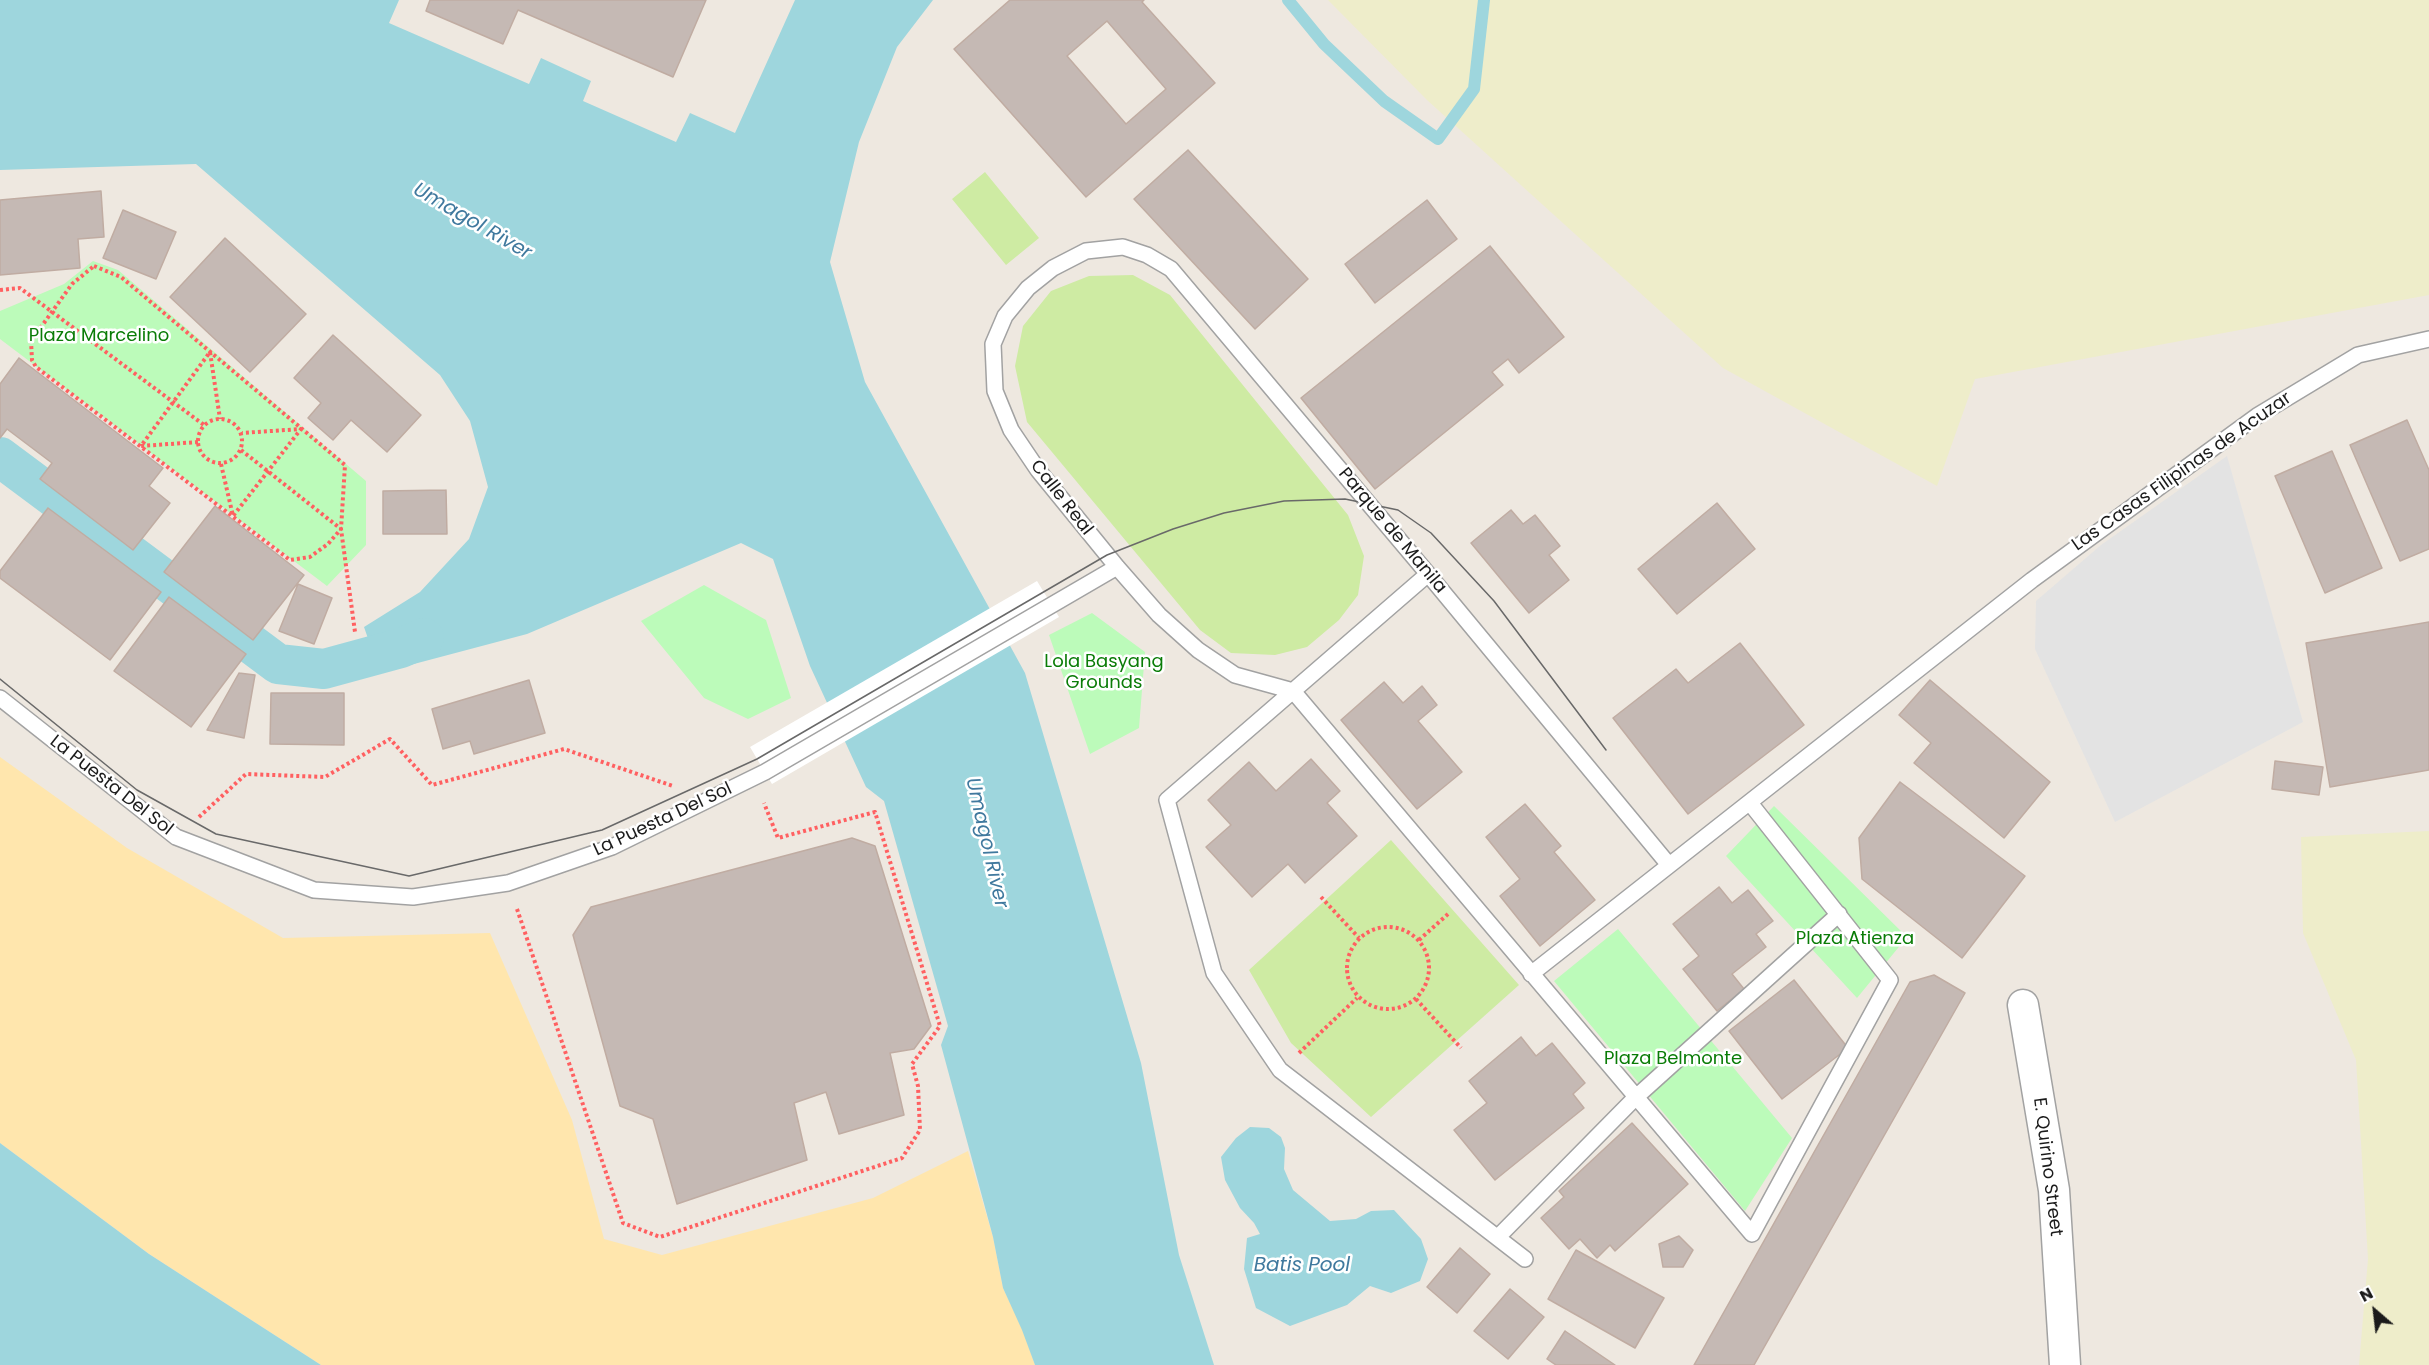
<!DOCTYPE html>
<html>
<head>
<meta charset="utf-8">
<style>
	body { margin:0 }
	#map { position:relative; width:2429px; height:1365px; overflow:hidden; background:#eee8e0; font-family:Poppins,sans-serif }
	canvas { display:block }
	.north { position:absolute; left:2345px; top:1281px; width:60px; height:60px; -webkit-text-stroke:4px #fff; paint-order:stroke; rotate:332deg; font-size:16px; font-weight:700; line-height:24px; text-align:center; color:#1b1b1b }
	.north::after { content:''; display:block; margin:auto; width:21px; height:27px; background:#1b1b1b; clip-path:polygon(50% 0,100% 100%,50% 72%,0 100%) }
</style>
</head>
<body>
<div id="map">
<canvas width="2429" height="1365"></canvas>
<div class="north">N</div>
</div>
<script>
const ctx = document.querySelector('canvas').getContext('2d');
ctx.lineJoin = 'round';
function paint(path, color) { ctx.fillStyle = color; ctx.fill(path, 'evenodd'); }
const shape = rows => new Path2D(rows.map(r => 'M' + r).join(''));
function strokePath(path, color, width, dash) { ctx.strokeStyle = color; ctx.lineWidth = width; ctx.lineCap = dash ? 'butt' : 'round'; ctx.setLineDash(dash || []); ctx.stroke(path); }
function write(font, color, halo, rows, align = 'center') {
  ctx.font = font + ' Poppins,sans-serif'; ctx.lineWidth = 5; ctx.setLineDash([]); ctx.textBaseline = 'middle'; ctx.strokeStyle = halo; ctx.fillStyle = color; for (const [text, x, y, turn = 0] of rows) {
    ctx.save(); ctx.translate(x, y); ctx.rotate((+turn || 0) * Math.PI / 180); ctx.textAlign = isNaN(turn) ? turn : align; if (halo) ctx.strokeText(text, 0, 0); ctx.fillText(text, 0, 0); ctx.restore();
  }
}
const farmland = shape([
	[1328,0,2429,0,2429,295,1975,379,1937,486,1723,368,1427,100],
	[2429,831,2429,1365,2359,1365,2368,1259,2356,1060,2303,933,2301,837]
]);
const grass = shape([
	[985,172,1039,238,1006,265,952,199],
	[1133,275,1170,295,1348,515,1364,556,1358,595,1339,620,1307,647,1275,655,1231,653,1200,630,1027,422,1015,366,1023,326,1051,291,1089,276],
	[1391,840,1519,985,1371,1117,1291,1043,1249,970]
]);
const sand = shape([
	[0,757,127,848,283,938,490,933,572,1120,604,1239,662,1255,873,1198,968,1151,993,1237,1003,1288,1023,1330,1035,1365,321,1365,149,1254,0,1143]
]);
const park = shape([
	[93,261,118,270,366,481,366,545,327,586,0,339,0,311,64,284],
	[704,585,766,620,791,698,748,719,704,698,641,621],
	[1092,613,1145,652,1139,728,1090,754,1049,635],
	[1774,806,1907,937,1857,998,1726,856],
	[1618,929,1792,1138,1745,1211,1554,981]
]);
const parking = shape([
	[2227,456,2303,722,2115,822,2035,649,2036,601,2101,545]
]);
const water = shape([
	[0,0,399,0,389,23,529,84,541,58,591,81,583,101,676,142,690,113,735,133,795,0,933,0,897,47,859,142,830,262,865,382,1025,673,1141,1063,1179,1255,1214,1365,1035,1365,1022,1330,1003,1288,993,1237,941,1045,948,1026,884,801,866,787,810,666,773,559,741,543,527,634,380,673,364,627,420,592,469,539,488,487,470,421,440,375,196,164,0,170],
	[1250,1127,1269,1128,1281,1137,1285,1148,1284,1169,1293,1190,1330,1221,1356,1219,1371,1211,1394,1210,1421,1239,1428,1259,1420,1281,1391,1293,1370,1286,1347,1305,1290,1326,1256,1308,1244,1269,1247,1238,1260,1234,1254,1223,1240,1208,1225,1180,1221,1157,1236,1138],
	[0,1143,149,1254,321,1365,0,1365]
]);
const pier = shape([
	[1037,581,1059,617,772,784,750,747]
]);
const stream = shape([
	[1288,0,1324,44,1384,101,1438,139,1474,89,1484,0]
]);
const canal = shape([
	[0,457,278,664,324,669,401,648,424,638]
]);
const building = shape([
	[430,0,706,0,673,77,518,10,503,44,426,11,430,0],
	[1010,0,1144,0,1142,2,1215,83,1086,197,954,49,1010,0],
	[1107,21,1166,89,1126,124,1067,56,1107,21],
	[1188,150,1308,279,1255,329,1134,199,1188,150],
	[101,191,104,237,78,239,80,268,0,275,0,200,101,191],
	[1427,200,1457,239,1375,303,1345,264,1427,200],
	[123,210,176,232,156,279,103,258,123,210],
	[225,238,306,314,250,372,170,297,225,238],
	[1490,246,1564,337,1519,373,1508,359,1492,372,1503,385,1375,489,1301,398,1490,246],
	[333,335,421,415,387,452,351,420,333,440,308,418,321,403,294,378,333,335],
	[19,358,163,468,149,486,170,503,133,550,40,479,52,463,7,429,0,438,0,384,19,358],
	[2407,420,2429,470,2429,549,2400,561,2350,445,2407,420],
	[2332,451,2382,568,2325,593,2275,476,2332,451],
	[446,490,447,534,383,534,383,491,446,490],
	[1717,503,1755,549,1677,614,1638,569,1717,503],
	[215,506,304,575,253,640,164,572,215,506],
	[48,508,161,592,110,660,0,578,0,571,48,508],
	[1511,510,1523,524,1535,515,1560,546,1549,555,1569,580,1529,613,1471,543,1511,510],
	[298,584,332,598,314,644,279,631,298,584],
	[169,597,246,654,191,727,114,671,169,597],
	[2429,622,2429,770,2330,787,2306,643,2429,622],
	[1740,643,1804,725,1688,814,1613,718,1676,669,1688,683,1740,643],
	[239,673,255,675,244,738,207,730,239,673],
	[529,680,545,733,474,754,470,741,443,749,432,709,529,680],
	[1930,680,2050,782,2004,838,1914,763,1931,743,1899,715,1930,680],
	[1384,682,1403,703,1422,686,1437,705,1418,721,1462,772,1417,809,1341,720,1384,682],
	[271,693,344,693,344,745,270,744,271,693],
	[1311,759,1340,791,1327,803,1357,836,1305,883,1288,864,1252,897,1206,847,1231,825,1208,800,1249,762,1276,791,1311,759],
	[2275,761,2323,767,2319,795,2272,789,2275,761],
	[1900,782,2025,876,1962,958,1862,879,1859,838,1900,782],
	[1525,804,1561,846,1554,852,1595,900,1540,946,1500,896,1520,879,1486,837,1525,804],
	[852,838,875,846,931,1026,914,1049,890,1053,904,1115,839,1134,826,1092,794,1103,807,1160,677,1204,653,1119,620,1106,573,935,591,907,852,838],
	[1719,887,1732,903,1748,890,1773,921,1756,934,1766,947,1732,974,1744,989,1717,1011,1683,969,1699,956,1673,924,1719,887],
	[1934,975,1965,993,1754,1365,1694,1365,1910,982,1934,975],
	[1794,980,1848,1048,1782,1099,1729,1031,1794,980],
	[1521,1037,1536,1056,1552,1043,1585,1083,1573,1094,1584,1108,1495,1180,1454,1130,1487,1103,1469,1081,1521,1037],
	[1632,1123,1688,1184,1615,1251,1610,1245,1597,1258,1580,1239,1569,1249,1541,1218,1564,1197,1559,1191,1632,1123],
	[1679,1236,1693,1250,1683,1267,1663,1267,1659,1244,1679,1236],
	[1460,1248,1490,1274,1457,1313,1427,1287,1460,1248],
	[1576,1250,1664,1298,1635,1348,1548,1299,1576,1250],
	[1510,1289,1544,1317,1508,1359,1474,1331,1510,1289],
	[1565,1331,1615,1365,1556,1365,1547,1359,1565,1331]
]);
const path = shape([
	[94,266,121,277,345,465,341,529,328,544,310,557,290,560,36,367,32,360,31,341,72,284,94,266],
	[0,290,20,288,204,425],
	'198 441a22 22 0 1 1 44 0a22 22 0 1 1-44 0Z',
	[198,442,141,446,210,352,220,419],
	[241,450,341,529,355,632],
	[221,464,233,516,301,429,242,433],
	[199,817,246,774,325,777,390,739,432,785,564,749,673,786],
	[1321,897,1359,938],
	[517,909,623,1223,660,1237,902,1158,920,1130,918,1086,912,1064,940,1026,875,812,778,838,764,803],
	'1347 968a41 41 0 1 1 82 0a41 41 0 1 1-82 0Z',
	[1419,940,1448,914],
	[1416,999,1461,1048],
	[1299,1053,1357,998]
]);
const lane = shape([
	[1428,574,1167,800,1214,973,1280,1070,1525,1259],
	[0,698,176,837,314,890,413,897,508,883,612,847,765,772,1117,567],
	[1669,865,1428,574,1171,269,1147,255,1123,247,1086,251,1053,268,1028,288,1005,316,993,344,995,391,1011,430,1038,470,1117,567,1159,615,1198,650,1235,675,1293,691,1752,1234,1890,980,1750,803],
	[1531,974,2032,580,2257,416,2358,355,2429,339],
	[1498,1237,1635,1098,1839,914]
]);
const street = shape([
	[2023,1005,2054,1190,2065,1365]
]);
const tram = shape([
	[0,679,137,790,216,834,409,876,602,830,757,759,1107,555,1173,529,1224,513,1284,501,1345,499,1398,510,1431,533,1494,601,1606,750]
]);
const parkNames = [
	["Plaza Marcelino",99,336],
	["Lola Basyang",1104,662],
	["Grounds",1104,683],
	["Plaza Atienza",1855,939],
	["Plaza Belmonte",1673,1059]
];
const streetNames = [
	["Las Casas Filipinas de Acuzar",2182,472,-35],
	["Calle Real",1061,498,52],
	["Parque de Manila",1392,531,50],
	["La Puesta Del Sol",111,786,38],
	["La Puesta Del Sol",663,820,-25],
	["E. Quirino Street",2047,1167,83]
];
const waterNames = [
	["Umagol River",472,222,30],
	["Umagol River",986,843,77],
	["Batis Pool",1302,1266]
];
paint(farmland, '#eeedca');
paint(grass, '#ceeba3');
paint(sand, '#ffe6ad');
paint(park, '#bcfbba');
paint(parking, '#e3e3e3');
paint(water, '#9ed6dd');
paint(pier, '#fff');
strokePath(stream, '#9ed6dd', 12);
strokePath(canal, '#9ed6dd', 40);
paint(building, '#c5b9b4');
strokePath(building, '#c0aca2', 1.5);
strokePath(lane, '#a2a2a2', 18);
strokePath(street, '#a2a2a2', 33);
strokePath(path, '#ff6061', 4, [3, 3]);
strokePath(lane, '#fff', 15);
strokePath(street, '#fff', 30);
strokePath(tram, '#696969', 1.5);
write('18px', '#0a7c07', '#fff', parkNames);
write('18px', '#1b1b1b', '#fff', streetNames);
write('italic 20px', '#40799e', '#fff', waterNames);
</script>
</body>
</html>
